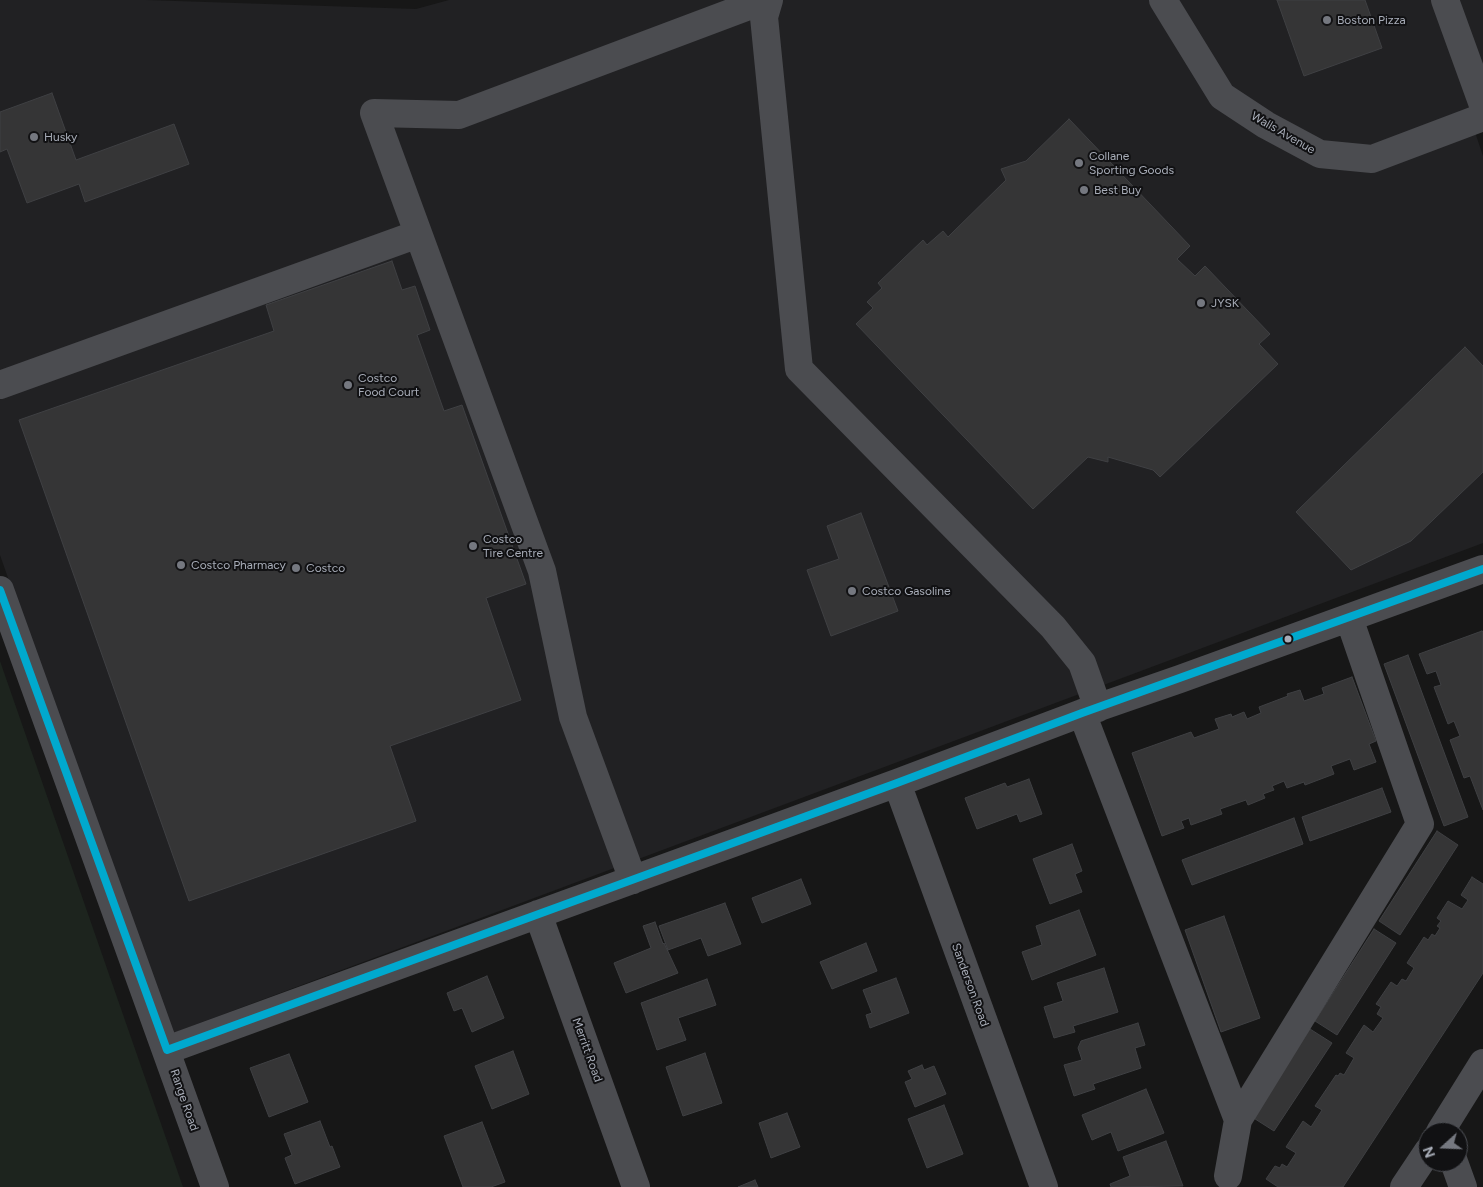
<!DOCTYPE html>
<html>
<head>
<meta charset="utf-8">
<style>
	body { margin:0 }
	#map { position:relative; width:1483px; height:1187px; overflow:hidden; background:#171717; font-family:Figtree,sans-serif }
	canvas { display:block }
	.north { position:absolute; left:1418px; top:1122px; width:50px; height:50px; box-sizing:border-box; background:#111113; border:1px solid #4d4f55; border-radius:50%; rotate:250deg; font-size:14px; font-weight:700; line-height:20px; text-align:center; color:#a8adb8 }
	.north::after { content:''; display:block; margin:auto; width:18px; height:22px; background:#757880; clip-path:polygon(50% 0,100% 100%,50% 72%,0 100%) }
</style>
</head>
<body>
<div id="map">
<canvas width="1483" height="1187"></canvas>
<div class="north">N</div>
</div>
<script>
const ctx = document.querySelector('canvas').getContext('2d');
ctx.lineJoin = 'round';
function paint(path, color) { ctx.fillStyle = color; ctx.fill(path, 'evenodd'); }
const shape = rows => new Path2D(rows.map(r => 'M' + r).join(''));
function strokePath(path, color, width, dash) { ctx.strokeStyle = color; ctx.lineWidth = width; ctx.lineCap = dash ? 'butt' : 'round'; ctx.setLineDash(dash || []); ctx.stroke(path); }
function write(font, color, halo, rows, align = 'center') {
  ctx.font = font + ' Figtree,sans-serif'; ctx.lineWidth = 4; ctx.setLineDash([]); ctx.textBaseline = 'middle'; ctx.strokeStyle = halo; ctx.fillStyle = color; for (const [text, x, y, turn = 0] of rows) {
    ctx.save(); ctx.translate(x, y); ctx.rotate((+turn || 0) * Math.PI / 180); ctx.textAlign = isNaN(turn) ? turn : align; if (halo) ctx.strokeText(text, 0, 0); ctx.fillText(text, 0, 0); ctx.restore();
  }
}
const built = shape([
	[0,0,146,0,416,9,449,0,1483,0,1483,112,1470,117,1483,156,1483,543,168,1035,0,555]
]);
const green = shape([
	[0,661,183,1187,0,1187]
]);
const building = shape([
	[1277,0,1365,0,1382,48,1304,76,1277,0],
	[52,93,76,160,174,124,189,164,85,202,79,184,27,203,7,149,0,152,0,112,52,93],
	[1069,119,1190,246,1177,259,1195,276,1205,266,1270,334,1259,344,1278,364,1160,477,1153,470,1108,457,1108,462,1088,457,1033,509,856,324,873,308,867,302,882,288,878,283,923,240,927,245,943,231,948,237,1006,180,1001,169,1026,161,1069,119],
	[392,261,402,290,415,286,430,330,417,335,444,411,462,405,526,584,486,598,521,700,390,746,416,821,189,901,19,420,274,331,266,305,392,261],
	[1465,347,1483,366,1483,472,1411,541,1351,570,1296,512,1465,347],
	[861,513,898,611,831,636,807,570,839,559,827,526,861,513],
	[1482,631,1483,632,1483,810,1470,776,1464,778,1450,740,1460,736,1454,721,1448,724,1434,687,1441,685,1436,671,1427,674,1419,654,1482,631],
	[1408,655,1468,817,1444,826,1384,664,1408,655],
	[1352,677,1376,741,1369,744,1376,762,1354,770,1350,759,1331,766,1334,774,1305,785,1304,782,1287,788,1284,781,1272,786,1274,790,1263,794,1265,798,1248,805,1246,800,1220,809,1222,814,1191,825,1189,818,1181,821,1184,828,1162,836,1132,753,1191,732,1194,738,1219,729,1215,719,1231,714,1232,717,1244,712,1247,719,1261,713,1259,707,1288,696,1287,694,1300,690,1304,701,1324,694,1322,688,1352,677],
	[1029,779,1042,814,1020,822,1017,814,977,829,965,798,1005,783,1007,787,1029,779],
	[1382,788,1391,812,1310,841,1302,817,1382,788],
	[1294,818,1303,844,1192,885,1182,860,1294,818],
	[1437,831,1458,845,1400,935,1379,921,1437,831],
	[1072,844,1082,871,1075,874,1082,892,1050,904,1033,859,1072,844],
	[1472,877,1483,884,1483,973,1343,1187,1278,1187,1266,1179,1275,1166,1280,1168,1282,1164,1287,1167,1296,1153,1286,1147,1303,1121,1311,1127,1322,1110,1315,1106,1336,1075,1338,1076,1340,1073,1344,1075,1354,1058,1346,1053,1364,1025,1373,1032,1383,1018,1377,1014,1381,1007,1376,1004,1391,982,1397,986,1402,979,1406,981,1414,968,1407,963,1424,937,1428,940,1432,934,1435,936,1440,928,1437,926,1441,921,1437,918,1448,901,1462,909,1468,900,1461,895,1472,877],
	[801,879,811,904,762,923,752,898,801,879],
	[725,903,741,944,708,956,701,938,668,950,659,926,725,903],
	[1079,910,1096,955,1032,980,1022,952,1042,945,1036,926,1079,910],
	[1224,916,1260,1018,1221,1032,1185,930,1224,916],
	[655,922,663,944,664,943,678,973,626,993,614,963,651,948,643,926,655,922],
	[1374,929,1396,943,1337,1035,1315,1021,1374,929],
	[866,943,877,971,832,989,820,962,866,943],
	[1104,968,1118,1012,1073,1026,1075,1032,1054,1038,1044,1007,1063,1001,1057,983,1104,968],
	[487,976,504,1018,472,1032,462,1008,454,1011,447,993,487,976],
	[896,978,909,1013,870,1028,866,1015,872,1013,863,990,896,978],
	[707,979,716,1005,678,1018,686,1040,657,1050,641,1003,707,979],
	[1138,1023,1145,1045,1135,1048,1141,1068,1093,1084,1095,1089,1074,1096,1064,1065,1082,1060,1078,1048,1081,1041,1138,1023],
	[1310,1029,1332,1043,1274,1131,1252,1117,1310,1029],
	[513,1051,529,1094,492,1109,475,1066,513,1051],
	[705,1053,722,1103,683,1116,666,1067,705,1053],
	[289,1054,308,1102,269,1117,250,1068,289,1054],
	[922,1065,924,1070,934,1066,946,1094,915,1107,905,1082,912,1079,908,1071,922,1065],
	[1146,1089,1164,1133,1118,1151,1111,1132,1092,1140,1082,1115,1146,1089],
	[944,1105,963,1154,927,1168,908,1119,944,1105],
	[787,1113,800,1147,771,1158,759,1123,787,1113],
	[320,1121,330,1147,332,1146,340,1167,295,1184,285,1158,292,1155,284,1134,320,1121],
	[482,1122,505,1182,491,1187,463,1187,444,1136,482,1122],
	[1166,1141,1183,1186,1111,1187,1110,1184,1130,1176,1123,1157,1166,1141],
	[755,1180,758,1187,738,1187,755,1180]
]);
const minor = shape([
	[769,0,764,17,799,369,1053,627,1082,663,1098,708],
	[1163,0,1222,96,1266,125,1320,154,1372,159,1483,117],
	[1445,0,1483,105],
	[0,385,418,234],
	[0,590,215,1187],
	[1082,713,1238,1120],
	[897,783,1044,1187],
	[633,880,573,717,542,571,374,113,459,115,765,0],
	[538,914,636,1187],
	[167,1050,897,783,1082,713,1180,679,1483,569],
	[1440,1132,1483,1063],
	[1454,1162,1463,1187],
	[1228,1176,1238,1120,1420,824,1349,618],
	[1404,1187,1428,1151]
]);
const bus1 = shape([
	[0,590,167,1050,897,783,1082,713,1483,569]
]);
const markers = [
	[1327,20,5,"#757880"],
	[34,137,5,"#757880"],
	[1079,163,5,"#757880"],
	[1084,190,5,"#757880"],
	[1201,303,5,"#757880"],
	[348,385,5,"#757880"],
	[473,546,5,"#757880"],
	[181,565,5,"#757880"],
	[296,568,5,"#757880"],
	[852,591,5,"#757880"],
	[1288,639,4.5,"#a8adb8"]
];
const poiNames = [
	["Boston Pizza",1337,20],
	["Husky",44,137],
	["Collane",1089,156],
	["Sporting Goods",1089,170],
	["Best Buy",1094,190],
	["JYSK",1211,303],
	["Costco",358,378],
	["Food Court",358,392],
	["Costco",483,539],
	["Tire Centre",483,553],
	["Costco Pharmacy",191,565],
	["Costco",306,568],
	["Costco Gasoline",862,591]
];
const streetNames = [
	["Walls Avenue",1283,133,30],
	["Sanderson Road",970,985,70],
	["Merritt Road",587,1050,70],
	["Range Road",184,1100,71]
];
paint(built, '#212123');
paint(green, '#1d241e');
paint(building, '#353536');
strokePath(building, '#3f4043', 1);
strokePath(minor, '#4b4c50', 28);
strokePath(bus1, '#00a9ce', 8);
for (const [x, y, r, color] of markers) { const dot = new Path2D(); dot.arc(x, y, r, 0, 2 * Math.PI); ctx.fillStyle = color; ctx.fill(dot); strokePath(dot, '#111113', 2); }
write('12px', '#a8adb8', '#111113', poiNames, 'left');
write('12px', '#a8adb8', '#111113', streetNames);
</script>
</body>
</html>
